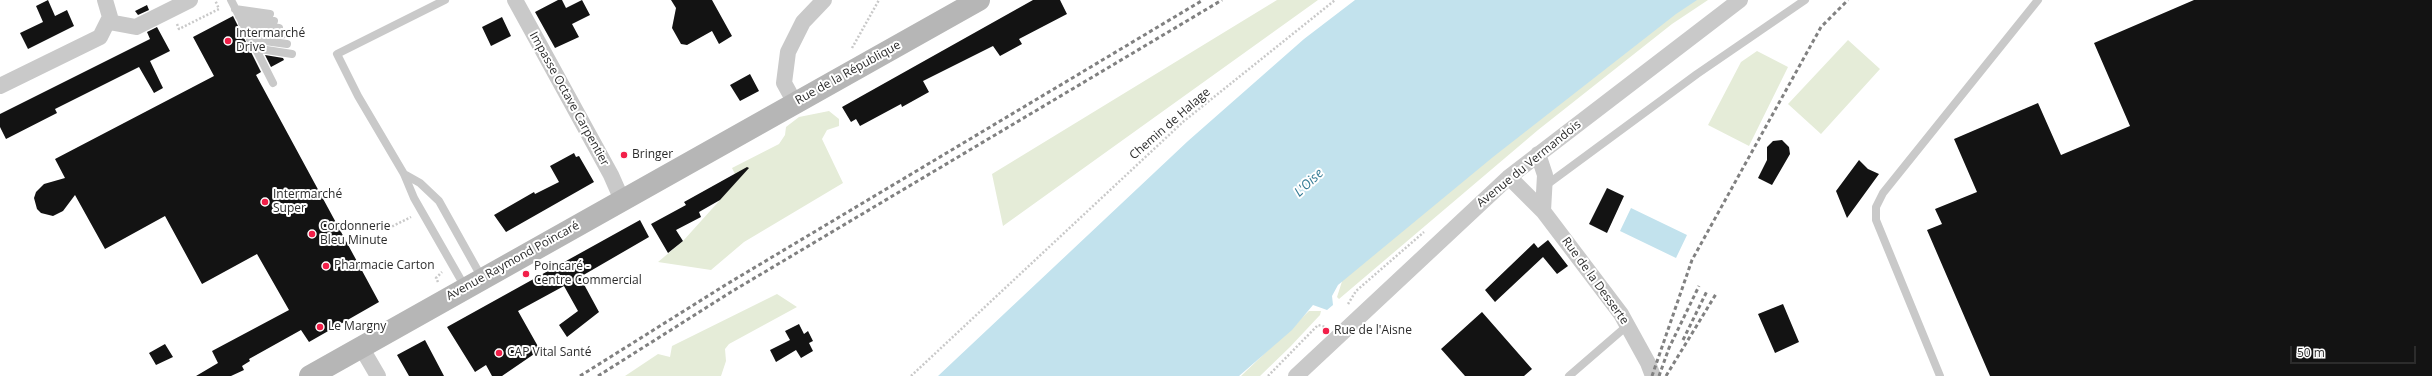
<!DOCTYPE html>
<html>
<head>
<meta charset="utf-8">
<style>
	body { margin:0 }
	#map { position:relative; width:2432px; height:376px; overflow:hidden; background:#fff; font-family:"Open Sans",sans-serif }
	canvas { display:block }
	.scale { position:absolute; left:2290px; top:346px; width:126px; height:18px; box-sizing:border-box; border:2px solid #2c2c2c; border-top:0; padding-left:5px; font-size:12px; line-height:14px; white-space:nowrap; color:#2c2c2c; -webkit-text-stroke:3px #fff; paint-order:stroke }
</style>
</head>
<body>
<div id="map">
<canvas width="2432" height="376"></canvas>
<div class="scale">50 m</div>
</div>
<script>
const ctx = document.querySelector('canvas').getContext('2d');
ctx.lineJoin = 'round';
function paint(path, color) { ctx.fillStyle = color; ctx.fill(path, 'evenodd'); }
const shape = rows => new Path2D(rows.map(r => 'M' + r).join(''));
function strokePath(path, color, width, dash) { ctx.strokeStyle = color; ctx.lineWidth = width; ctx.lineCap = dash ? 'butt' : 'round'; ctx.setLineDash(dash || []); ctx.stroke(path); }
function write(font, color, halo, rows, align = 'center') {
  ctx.font = font + ' "Open Sans",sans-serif'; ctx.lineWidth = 4; ctx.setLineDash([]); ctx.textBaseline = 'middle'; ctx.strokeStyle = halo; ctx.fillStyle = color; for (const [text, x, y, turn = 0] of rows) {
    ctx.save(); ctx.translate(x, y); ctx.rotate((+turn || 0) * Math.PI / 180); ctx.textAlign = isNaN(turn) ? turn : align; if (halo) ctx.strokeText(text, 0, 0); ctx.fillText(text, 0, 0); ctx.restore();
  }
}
const green = shape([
	[1277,0,1318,0,1003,226,992,174],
	[1680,0,1708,0,1672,24,1538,130,1339,299,1337,297,1345,272],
	[1848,40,1880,69,1821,134,1788,104],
	[1757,51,1788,67,1749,146,1708,125,1741,62],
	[829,111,839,119,839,126,827,130,822,139,843,183,744,242,711,270,658,262,683,241,738,180,732,168,779,144,785,135,786,127,799,117],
	[777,294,797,307,729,344,725,349,726,361,721,376,625,376,658,354,670,357,672,346],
	[1309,311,1321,311,1320,315,1290,347,1260,376,1241,376]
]);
const water = shape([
	[1355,0,1697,0,1676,14,1493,157,1338,285,1332,296,1333,305,1327,310,1313,305,1292,330,1239,376,938,376,1188,141,1304,39],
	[1631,208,1687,235,1676,258,1620,231]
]);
const building = shape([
	[48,0,55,16,67,10,74,26,28,49,20,33,43,22,36,6],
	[558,0,562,0,566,8,582,0,590,15,572,24,579,37,555,48,535,12],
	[671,0,712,0,732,36,719,44,712,31,687,45,681,44,672,28,676,8],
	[1033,0,1060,0,1067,14,1019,39,1022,44,1000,56,993,46,923,81,929,92,902,107,901,104,860,126,856,119,851,122,842,107],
	[2194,0,2432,0,2432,376,1990,376,1927,230,1942,224,1935,209,1977,192,1954,139,2038,103,2061,155,2130,126,2094,43],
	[147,5,149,10,138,15,135,11],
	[233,16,261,72,256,75,379,302,309,342,301,330,249,359,250,361,242,366,244,370,231,376,196,376,218,363,212,351,289,310,257,254,202,284,165,216,105,249,75,195,63,211,53,216,41,213,37,209,34,198,36,192,44,184,65,178,55,159,214,76,193,37],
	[502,17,511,36,491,46,482,27],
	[157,27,170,51,150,61,163,88,154,93,139,67,55,109,57,113,6,139,0,127,0,114,150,39,147,32],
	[265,55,283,58,284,60,271,67],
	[750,74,759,91,740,101,730,85],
	[1782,140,1789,147,1790,154,1772,185,1758,178,1767,160,1767,147,1773,141],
	[574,153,576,157,579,156,594,182,506,232,494,215,534,192,535,194,559,182,550,166],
	[1859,160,1868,169,1879,174,1847,218,1836,191],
	[747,167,749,168,720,200,699,212,701,217,676,230,683,241,668,253,651,224,686,205,684,202],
	[1607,188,1624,196,1607,233,1589,224],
	[640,220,649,237,580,277,599,312,567,337,559,325,578,311,564,286,518,311,540,350,502,376,492,376,486,365,475,372,447,327],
	[1548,240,1568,266,1557,274,1543,257,1495,302,1485,290,1534,243,1538,248],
	[1783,304,1799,342,1775,353,1758,314],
	[1482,312,1532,369,1524,376,1465,376,1441,349],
	[799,324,804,334,808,331,813,341,809,343,813,351,801,358,796,350,776,362,770,350,790,340,785,331],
	[425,340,434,357,444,376,409,376,397,355],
	[165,344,173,357,156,365,149,353]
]);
const path = shape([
	[177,24,179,29,219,9,215,0],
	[852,48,879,0],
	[385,230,411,217],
	[438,282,436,278,442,272],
	[1348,304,1356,291,1424,232],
	[911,376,1184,121,1335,0],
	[1268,376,1318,325,1326,327]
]);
const service = shape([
	[231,0,273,83],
	[445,0,337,54,358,96,404,174,414,198,465,287],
	[235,9,270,14],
	[239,16,274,21],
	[242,23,279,28],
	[245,30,282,35],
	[250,39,287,44],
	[254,48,292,54],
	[404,174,420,183,439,201,482,278],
	[1545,186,1697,74,1805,0],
	[1569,376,1628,325],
	[1940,376,1876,220,1876,207,1883,193,2038,0]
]);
const minor = shape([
	[515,0,611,175,622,200],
	[109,22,136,27,190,0],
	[0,86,100,37,110,17,105,0],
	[795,103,784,83,788,52,803,22,824,0],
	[1538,154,1545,175,1543,211],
	[1509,177,1543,211,1621,314,1648,363,1653,376],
	[361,347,378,376],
	[1296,376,1509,177,1740,0]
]);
const secondary = shape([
	[310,376,979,0]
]);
const rail = shape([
	[1683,340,1707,291],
	[580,376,727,284,1203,0],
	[598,376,731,292,1222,0],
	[1652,376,1692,260,1821,27,1848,0],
	[1659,376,1669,348,1699,286],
	[1666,376,1716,294]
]);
const markers = [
	[228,41,4,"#f21f49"],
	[624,155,4,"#f21f49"],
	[265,202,4,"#f21f49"],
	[312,234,4,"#f21f49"],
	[326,266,4,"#f21f49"],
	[526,274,4,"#f21f49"],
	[320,327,4,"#f21f49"],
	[1326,331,4,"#f21f49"],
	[499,353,4,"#f21f49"]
];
const poiNames = [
	["Intermarché",236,34],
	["Drive",236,48],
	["Bringer",632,155],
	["Intermarché",273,195],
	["Super",273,209],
	["Cordonnerie",320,227],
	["Bleu Minute",320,241],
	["Pharmacie Carton",334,266],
	["Poincaré -",534,267],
	["Centre Commercial",534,281],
	["Le Margny",328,327],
	["Rue de l'Aisne",1334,331],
	["CAP Vital Santé",507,353]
];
const streetNames = [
	["Rue de la République",848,73,-29],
	["Impasse Octave Carpentier",569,99,61],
	["Chemin de Halage",1170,124,-41],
	["Avenue du Vermandois",1529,164,-39],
	["Avenue Raymond Poincaré",513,261,-29],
	["Rue de la Desserte",1595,281,54]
];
const waterNames = [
	["L'Oise",1309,183,-43]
];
paint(green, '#e5ecd8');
paint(water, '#c2e2ed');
paint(building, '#131313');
strokePath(path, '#c9c9c9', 2.5, [2, 2]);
strokePath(service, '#c9c9c9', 8);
strokePath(minor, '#c9c9c9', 16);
strokePath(secondary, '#b6b6b6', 22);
strokePath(rail, '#818181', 3, [4, 3]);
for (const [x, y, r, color] of markers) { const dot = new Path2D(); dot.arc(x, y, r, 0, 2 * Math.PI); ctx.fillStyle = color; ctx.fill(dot); strokePath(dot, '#fff', 1.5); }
write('12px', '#2c2c2c', '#fff', poiNames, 'left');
write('12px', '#2c2c2c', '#fff', streetNames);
write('italic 13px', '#357b94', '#fff', waterNames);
</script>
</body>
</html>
